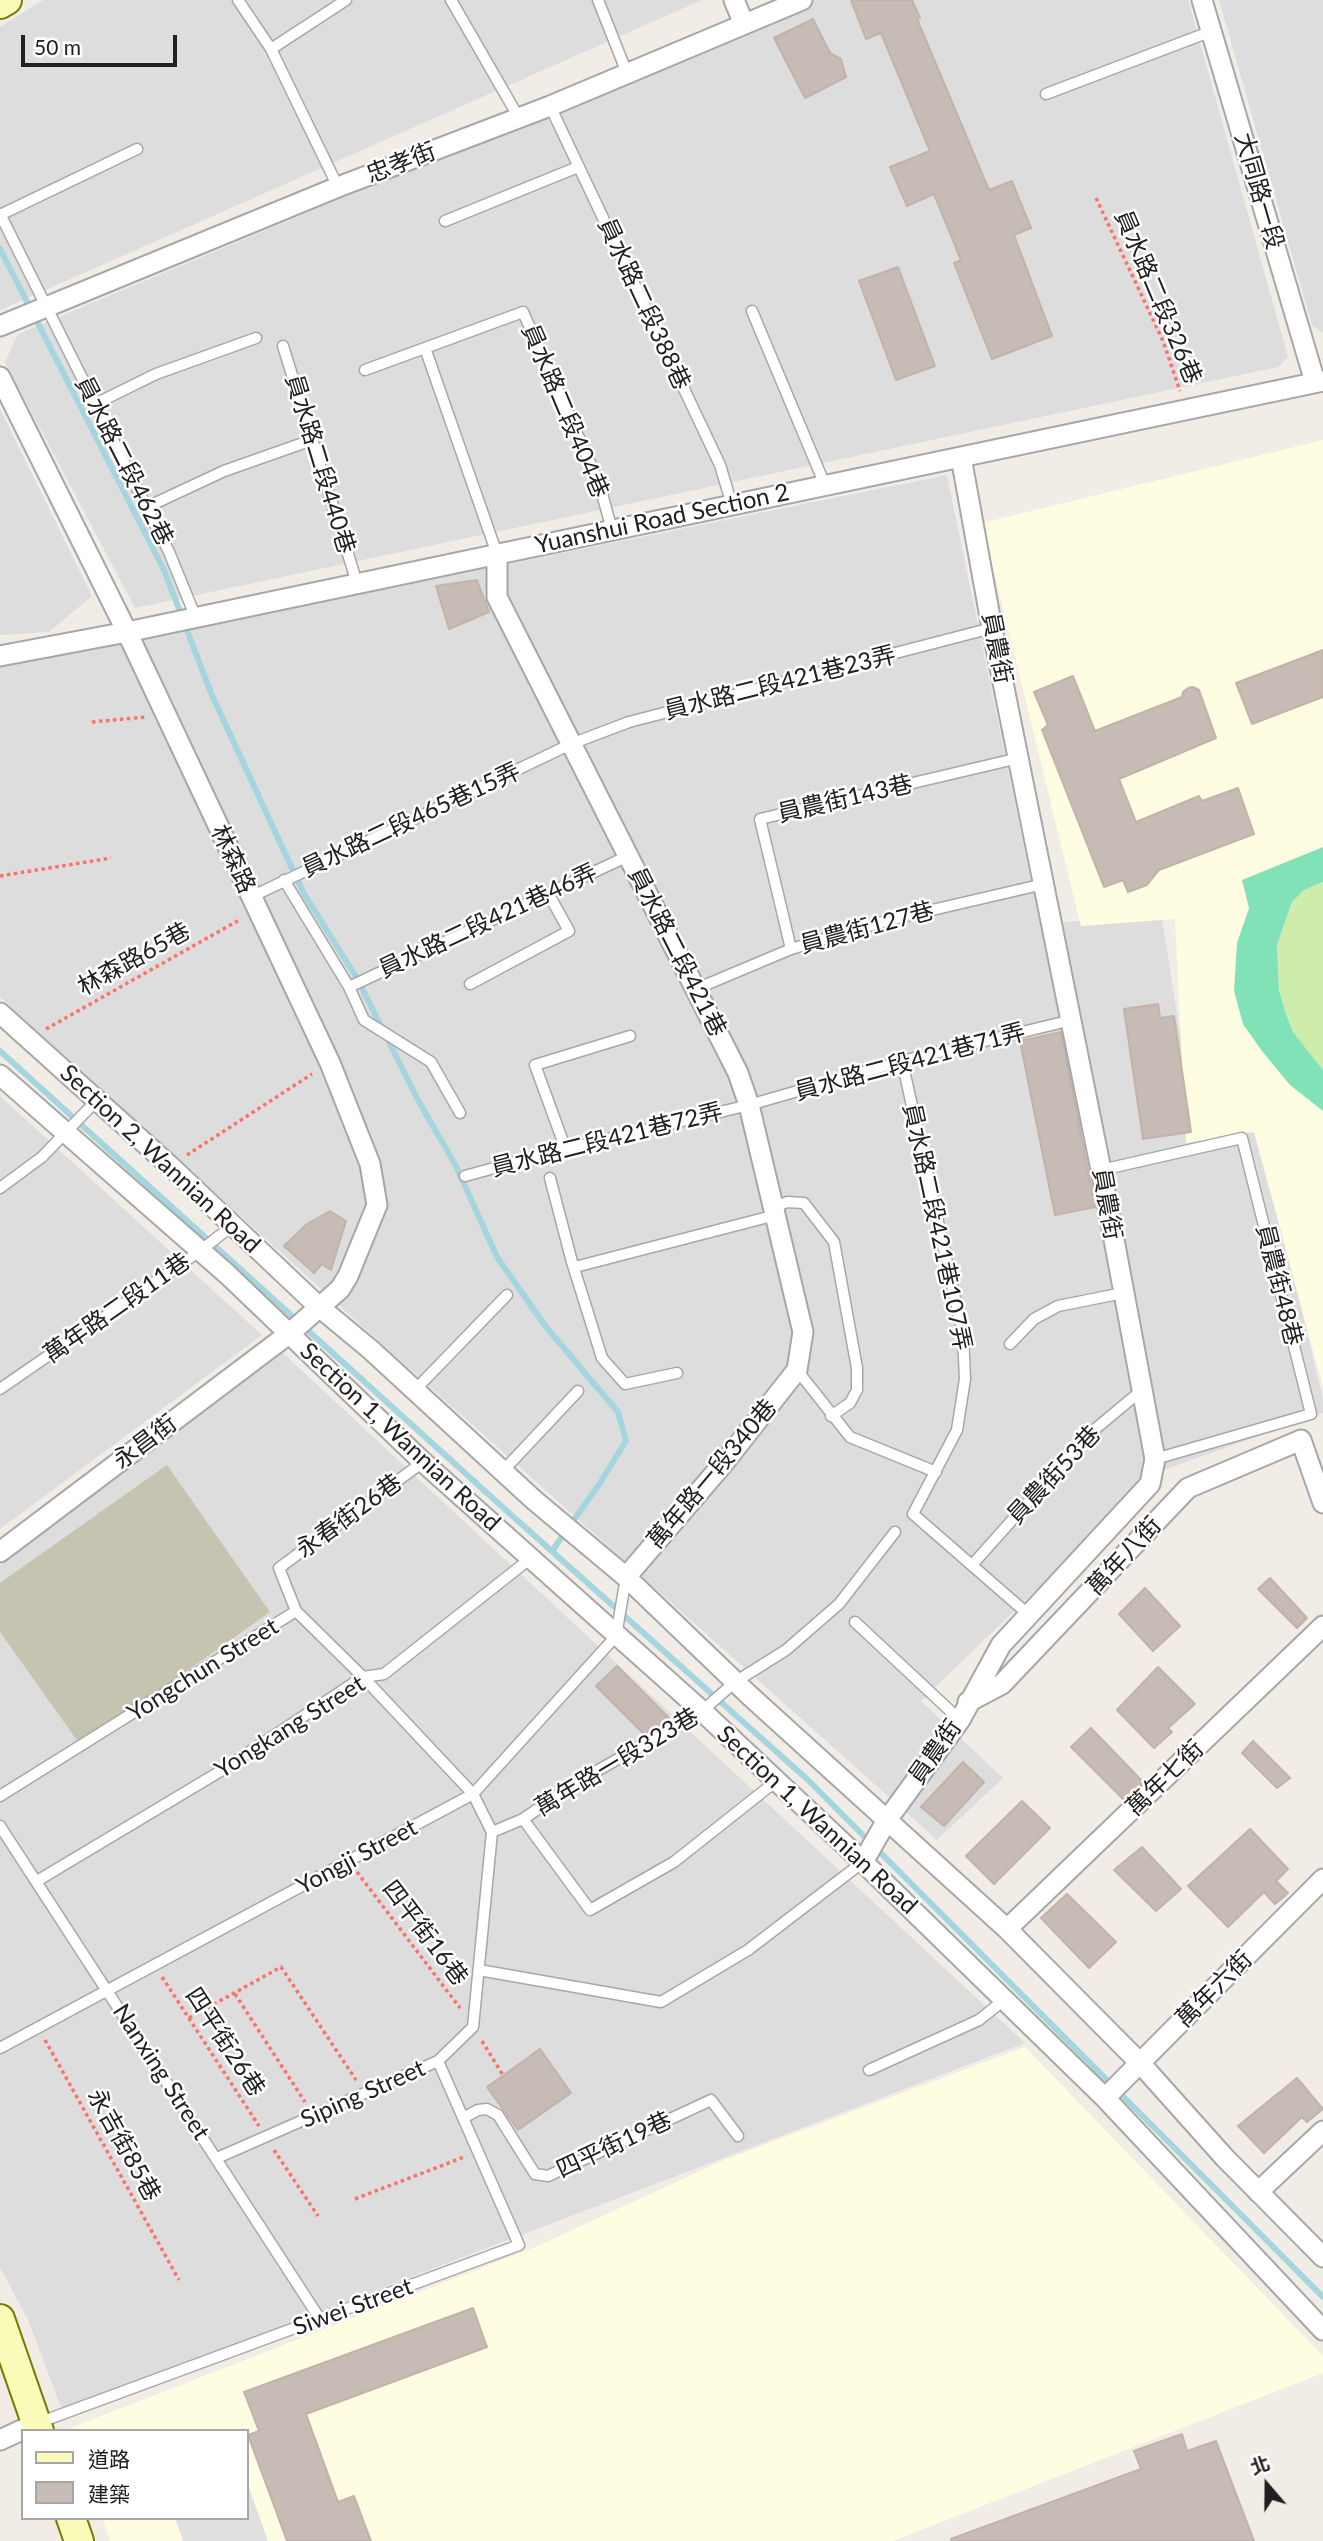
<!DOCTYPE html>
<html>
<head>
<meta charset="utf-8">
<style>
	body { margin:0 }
	#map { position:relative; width:1323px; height:2541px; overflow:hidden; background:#f1ece6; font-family:Lato,"Noto Sans TC",sans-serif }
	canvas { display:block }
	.legend { position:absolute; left:21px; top:2429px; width:228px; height:91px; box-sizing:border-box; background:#fff; border:2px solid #a6a6a6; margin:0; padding:9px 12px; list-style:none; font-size:21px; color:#202020 }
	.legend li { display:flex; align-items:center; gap:14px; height:35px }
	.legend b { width:35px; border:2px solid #a6a6a6 }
	.north { position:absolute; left:1232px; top:2450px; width:70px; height:70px; -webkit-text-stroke:5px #fff; paint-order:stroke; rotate:340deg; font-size:19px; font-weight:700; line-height:28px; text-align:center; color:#202020 }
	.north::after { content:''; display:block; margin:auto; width:24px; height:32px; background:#202020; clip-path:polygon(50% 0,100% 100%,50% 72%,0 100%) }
	.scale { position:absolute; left:21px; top:35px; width:156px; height:32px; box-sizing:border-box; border:4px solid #202020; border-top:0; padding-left:9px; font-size:21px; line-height:24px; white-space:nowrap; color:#202020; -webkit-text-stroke:5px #fff; paint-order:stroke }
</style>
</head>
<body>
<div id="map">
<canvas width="1323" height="2541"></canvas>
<ul class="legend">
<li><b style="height:9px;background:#fbfbb9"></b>道路</li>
<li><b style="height:19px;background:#c6bcb5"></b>建築</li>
</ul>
<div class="north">北</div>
<div class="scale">50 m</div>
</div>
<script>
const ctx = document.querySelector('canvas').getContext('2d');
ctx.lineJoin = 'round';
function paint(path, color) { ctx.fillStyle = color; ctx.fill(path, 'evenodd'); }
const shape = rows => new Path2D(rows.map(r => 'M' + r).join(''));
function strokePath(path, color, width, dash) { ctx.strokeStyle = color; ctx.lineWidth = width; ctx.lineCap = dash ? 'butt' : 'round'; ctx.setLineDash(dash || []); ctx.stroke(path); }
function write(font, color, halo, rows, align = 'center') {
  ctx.font = font + ' Lato,"Noto Sans TC",sans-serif'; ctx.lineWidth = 5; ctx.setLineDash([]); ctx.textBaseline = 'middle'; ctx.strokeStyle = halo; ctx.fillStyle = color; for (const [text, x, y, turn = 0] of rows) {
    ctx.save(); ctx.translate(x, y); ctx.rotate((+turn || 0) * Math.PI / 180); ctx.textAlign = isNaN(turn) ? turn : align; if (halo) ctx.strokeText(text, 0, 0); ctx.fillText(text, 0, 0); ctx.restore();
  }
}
const residential = shape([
	[43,0,702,0,0,310,0,27],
	[815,0,1188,0,1288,357,1278,367,135,608,5,362,18,334],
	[1219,0,1323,0,1323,333,1312,325],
	[0,409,92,596,49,632,0,635],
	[947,475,1040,925,1161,912,1195,1130,1257,1124,1323,1399,1323,1413,1158,1472,921,1701,1003,1778,937,1840,355,1320,0,997,0,667],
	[0,1096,262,1335,0,1529],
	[283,1353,1025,2043,62,2410,29,2322,0,2267,0,1566]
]);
const education = shape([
	[1323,440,1323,1387,1254,1132,1186,1143,1175,919,1081,926,982,523],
	[1025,2047,1323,2356,1323,2373,893,2541,110,2541,102,2518,247,2518,247,2431,71,2431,70,2428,533,2248,724,2160]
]);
const construction = shape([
	[167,1465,270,1612,81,1746,0,1632,0,1583]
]);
const grass = shape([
	[1323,882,1323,1070,1293,1032,1286,1014,1279,990,1277,945,1292,902,1304,890]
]);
const pitch = shape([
	[1323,847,1323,882,1304,890,1292,902,1277,945,1279,990,1286,1014,1293,1032,1323,1070,1323,1111,1290,1085,1262,1051,1243,1024,1234,991,1237,943,1249,908,1242,880]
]);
const parking = shape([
	[247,2482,268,2541,183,2541,175,2518,247,2518]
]);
const stream = shape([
	[0,249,164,570,211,693,303,892,358,980,418,1100,456,1166,497,1257,546,1327,618,1412,626,1441,600,1483,552,1551],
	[0,1051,498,1503,807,1779,1323,2297]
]);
const building = shape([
	[851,0,912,0,920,18,917,19,989,190,1012,181,1031,228,1014,235,1052,336,992,359,954,263,961,260,934,194,907,206,890,167,930,151,881,33,866,39,851,0],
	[813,19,830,53,841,59,846,77,805,98,774,38,813,19],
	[898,267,935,366,896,380,859,281,898,267],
	[477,580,489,612,449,629,436,586,477,580],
	[1323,650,1323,697,1252,724,1236,683,1323,650],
	[1073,676,1095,731,1182,697,1183,692,1188,688,1193,687,1199,690,1216,738,1119,779,1136,822,1199,796,1202,801,1238,788,1254,834,1159,870,1147,885,1128,892,1123,880,1104,887,1042,730,1048,725,1034,692,1073,676],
	[1158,1004,1160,1018,1174,1016,1191,1132,1143,1139,1124,1009,1158,1004],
	[1061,1032,1095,1207,1055,1215,1020,1041,1061,1032],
	[330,1211,346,1221,331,1270,322,1264,314,1273,284,1246,307,1224,330,1211],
	[1270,1578,1307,1618,1297,1628,1258,1589,1270,1578],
	[1145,1588,1180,1626,1153,1651,1119,1614,1145,1588],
	[617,1666,669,1718,661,1726,645,1735,596,1686,617,1666],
	[1158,1667,1195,1704,1168,1728,1172,1732,1154,1748,1117,1710,1158,1667],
	[1091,1728,1143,1782,1124,1800,1071,1747,1091,1728],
	[1253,1741,1290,1778,1277,1788,1242,1753,1253,1741],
	[963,1762,984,1782,944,1826,921,1807,963,1762],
	[1022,1801,1050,1828,994,1884,966,1856,1022,1801],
	[1250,1829,1288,1869,1276,1881,1288,1893,1275,1904,1264,1892,1228,1927,1188,1886,1250,1829],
	[1142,1847,1181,1889,1156,1911,1114,1870,1142,1847],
	[1067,1894,1116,1942,1089,1968,1041,1918,1067,1894],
	[540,2049,571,2093,518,2130,487,2087,540,2049],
	[1297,2078,1323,2109,1307,2122,1302,2117,1264,2153,1238,2126,1297,2078],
	[473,2308,487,2347,306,2414,338,2502,354,2496,371,2541,287,2541,248,2435,259,2431,244,2392,473,2308],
	[1182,2434,1187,2451,1216,2441,1254,2541,952,2541,951,2539,1141,2469,1134,2451,1182,2434]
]);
const path = shape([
	[1096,198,1163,341,1180,391],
	[92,722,146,717],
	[0,876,111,858],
	[46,1029,241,919],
	[187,1155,312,1074],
	[357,1872,460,2008],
	[162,1977,259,2126],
	[235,1994,305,2102],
	[189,2018,281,1967,356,2080],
	[45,2040,179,2280],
	[482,2041,504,2077],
	[274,2150,318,2216],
	[355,2199,464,2157]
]);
const lane = shape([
	[238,0,271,49,338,187],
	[451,0,519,118],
	[598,0,627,73],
	[271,49,346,0],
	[1046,94,1212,31],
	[550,106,720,465,732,505],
	[0,214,169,552,196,618],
	[0,215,137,149],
	[445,221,578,167],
	[752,311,825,485],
	[283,346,357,583],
	[425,348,523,312,599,483,612,530],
	[365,370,425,348,497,554],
	[95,404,156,374,256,338],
	[147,507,224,471,312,440],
	[284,880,349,987,364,1020,431,1062,460,1113],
	[251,897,571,744,629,722,992,628],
	[791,949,760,819,1019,758],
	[470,984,569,931,548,893],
	[349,987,628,856],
	[696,989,791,949,889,920,1044,884],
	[902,1061,963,1334,965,1379,957,1430,913,1514,1029,1615],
	[566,1150,535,1065,630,1036],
	[1101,1170,1242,1138,1311,1414,1155,1459],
	[465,1176,545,1154,749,1105,902,1061,1072,1020],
	[550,1178,572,1262,602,1358,625,1384,677,1373],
	[0,1188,42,1157,97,1100],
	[575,1267,776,1215,780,1205,787,1202,804,1203,834,1242,857,1368,857,1390,850,1403,831,1416],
	[1010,1344,1034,1319,1058,1306,1123,1293],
	[797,1370,850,1437,936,1472],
	[0,1389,200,1251,233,1225],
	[415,1390,507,1295],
	[503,1471,578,1391],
	[972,1565,1088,1435,1142,1390],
	[855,1622,960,1720],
	[0,1796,296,1611],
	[523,1819,590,1910,674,1862,775,1782],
	[0,1826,320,2319],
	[492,1832,523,1819,581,1780,702,1711,735,1682,786,1650,839,1604,895,1532],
	[37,1881,219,1772,363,1677,384,1674,531,1558],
	[479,1970,661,2002,748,1950,863,1862],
	[0,2048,473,1794,616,1636,626,1577],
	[869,2070,979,2020,1004,2000],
	[463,2118,478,2110,487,2109,498,2115,535,2174,548,2176,711,2100,738,2136],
	[217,2158,438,2061,473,2027,492,1832,473,1794,363,1677,296,1611,279,1568,423,1462],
	[38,2423,519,2245,438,2061]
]);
const street = shape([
	[734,0,744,24],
	[1202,0,1315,382],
	[0,326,338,187,550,106,802,0],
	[0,377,127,632,330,1063,370,1164,377,1205,348,1276,340,1289,290,1333,0,1552],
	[497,554,497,597,738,1073,749,1105,803,1332,797,1370,723,1464,626,1577],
	[0,656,127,632,1323,381],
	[0,1013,170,1166,318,1306,371,1350,534,1500,626,1577,749,1695,1007,1929,1140,2063,1225,2158,1323,2257],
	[0,1075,227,1274,423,1462,702,1711,863,1862,1105,2098,1323,2330],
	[968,1702,1002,1684,1188,1488,1301,1440,1323,1503],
	[863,1862,887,1820,960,1720,1001,1645,1150,1484,1155,1459,1101,1170,992,628,961,457],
	[1007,1929,1323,1626],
	[1105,2098,1323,1879],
	[1258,2192,1323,2131],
	[0,2440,37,2423]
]);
const secondary = shape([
	[0,4,7,0],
	[0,2319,39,2431],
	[71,2518,79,2541]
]);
const streetNames = [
	["忠孝街",401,163,-21],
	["大同路一段",1259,191,74],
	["員水路二段326巷",1158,297,67],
	["員水路二段388巷",644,304,65],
	["員水路二段404巷",565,411,67],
	["員水路二段462巷",124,461,63],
	["員水路二段440巷",320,464,73],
	["Yuanshui Road Section 2",662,519,-12],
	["員農街",997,648,79],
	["員水路二段421巷23弄",780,683,-14],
	["員農街143巷",845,799,-13],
	["員水路二段465巷15弄",411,820,-25],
	["林森路",233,859,65],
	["員水路二段421巷46弄",488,921,-25],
	["員農街127巷",867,928,-15],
	["員水路二段421巷",677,952,63],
	["林森路65巷",134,959,-29],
	["員水路二段421巷71弄",910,1062,-15],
	["員水路二段421巷72弄",607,1140,-14],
	["Section 2, Wannian Road",160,1159,43],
	["員農街",1107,1204,80],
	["員水路二段421巷107弄",937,1227,78],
	["員農街48巷",1279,1285,76],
	["萬年路二段11巷",117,1308,-35],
	["Section 1, Wannian Road",400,1437,43],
	["永昌街",145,1442,-37],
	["萬年路一段340巷",712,1474,-50],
	["員農街53巷",1054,1475,-47],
	["永春街26巷",349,1516,-36],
	["萬年八街",1124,1556,-47],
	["Yongchun Street",203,1670,-32],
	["Yongkang Street",290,1727,-32],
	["員農街",935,1752,-55],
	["萬年路一段323巷",617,1762,-31],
	["萬年七街",1165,1778,-44],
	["Section 1, Wannian Road",817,1820,43],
	["Yongji Street",357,1857,-28],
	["四平街16巷",425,1933,53],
	["萬年六街",1214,1989,-45],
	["四平街26巷",225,2042,57],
	["Nanxing Street",161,2072,57],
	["Siping Street",363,2094,-24],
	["永吉街85巷",124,2145,61],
	["四平街19巷",614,2145,-25],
	["Siwei Street",353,2307,-20]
];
paint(residential, '#dedddd');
paint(education, '#fffde1');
paint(construction, '#c6c4b1');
paint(grass, '#ceecab');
paint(pitch, '#82e2b7');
paint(parking, '#e0e0e0');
strokePath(stream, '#a5d5df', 6);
paint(building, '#c6bcb5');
strokePath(building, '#c3b2a8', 2);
strokePath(lane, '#a7a7a7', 13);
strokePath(street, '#a7a7a7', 23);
strokePath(secondary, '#757c02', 32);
strokePath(path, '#fe716a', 3.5, [3.5, 3.5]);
strokePath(lane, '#fff', 10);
strokePath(street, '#fff', 19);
strokePath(secondary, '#fbfbb9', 28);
write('24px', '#202020', '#fff', streetNames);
</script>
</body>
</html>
